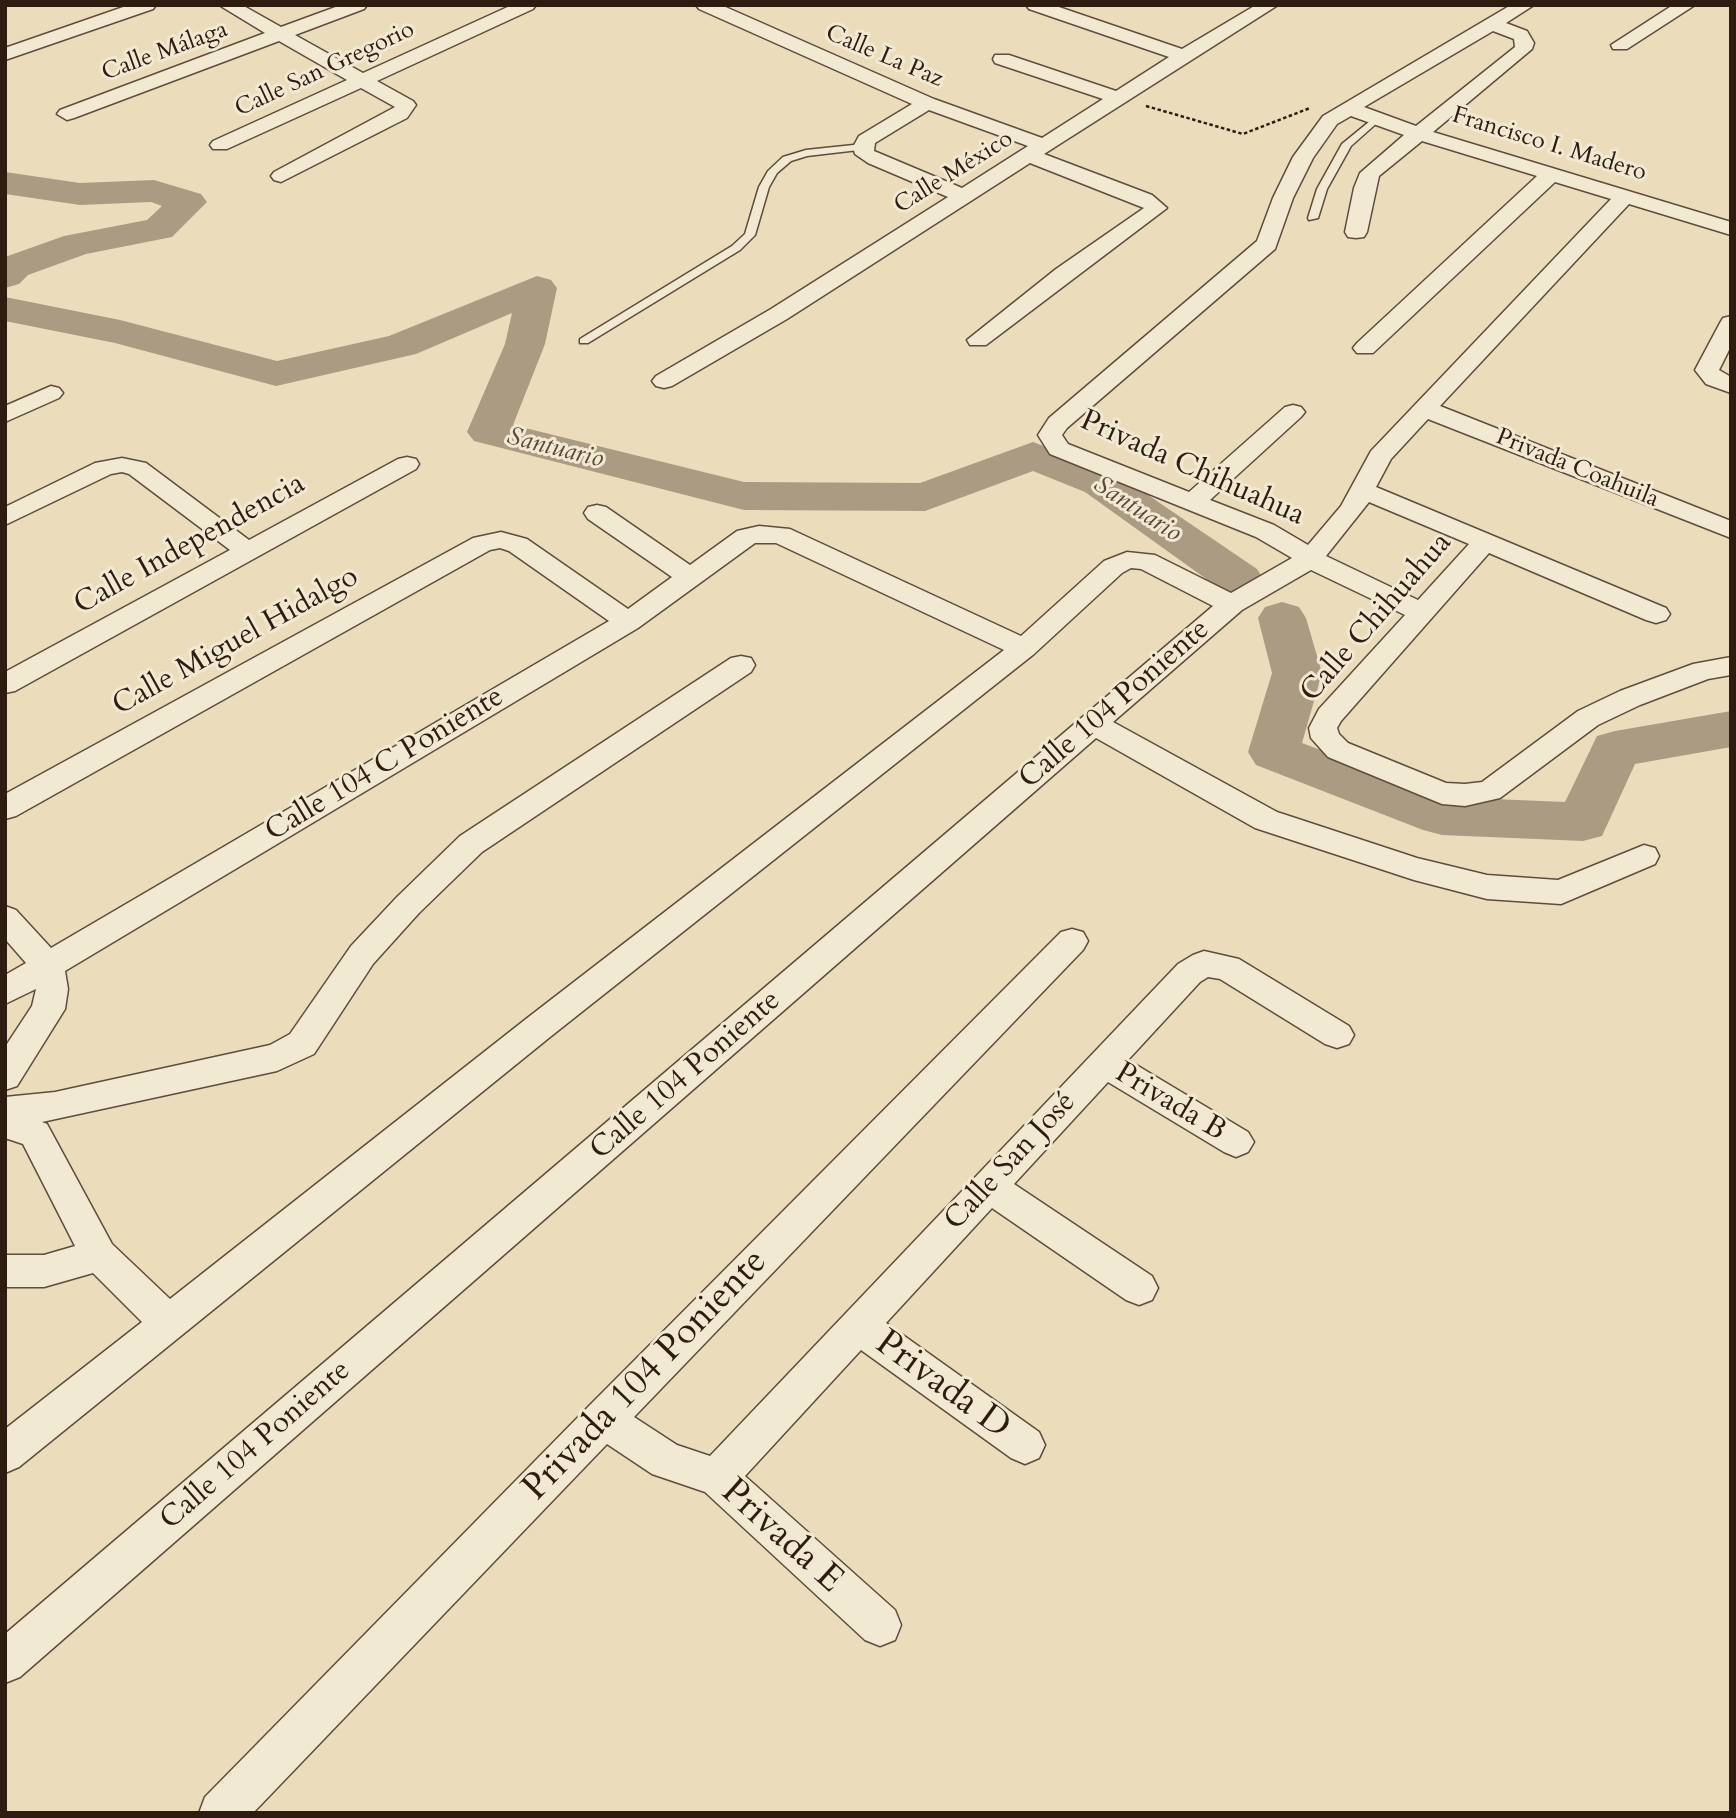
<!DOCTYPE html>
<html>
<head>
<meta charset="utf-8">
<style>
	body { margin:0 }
	#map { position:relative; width:1736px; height:1818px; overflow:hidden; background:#ebddbc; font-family:Cardo,serif }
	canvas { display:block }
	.frame { position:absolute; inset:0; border:7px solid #2f1c11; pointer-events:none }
</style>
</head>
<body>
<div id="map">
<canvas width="1736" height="1818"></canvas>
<div class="frame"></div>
</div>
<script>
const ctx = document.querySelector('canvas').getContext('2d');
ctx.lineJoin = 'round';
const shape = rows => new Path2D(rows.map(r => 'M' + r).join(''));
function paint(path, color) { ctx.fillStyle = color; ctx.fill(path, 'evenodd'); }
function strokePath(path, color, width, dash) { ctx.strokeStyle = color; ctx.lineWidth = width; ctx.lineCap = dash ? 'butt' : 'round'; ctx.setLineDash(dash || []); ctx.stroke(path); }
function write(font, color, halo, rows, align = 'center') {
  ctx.font = font + ' Cardo,serif'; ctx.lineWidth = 6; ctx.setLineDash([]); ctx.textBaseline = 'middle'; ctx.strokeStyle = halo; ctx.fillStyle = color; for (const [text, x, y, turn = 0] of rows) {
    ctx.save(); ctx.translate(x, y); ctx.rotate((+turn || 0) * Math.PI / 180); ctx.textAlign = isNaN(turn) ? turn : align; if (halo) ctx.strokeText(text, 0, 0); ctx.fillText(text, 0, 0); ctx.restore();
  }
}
const river = shape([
	[5,172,80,183,154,180,201,194,207,202,172,237,86,254,28,275,19,284,5,288,5,257,64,236,147,220,162,206,151,202,80,205,5,194,5,172],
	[537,276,551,280,557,288,545,344,513,425,744,482,920,483,1033,442,1117,474,1257,569,1264,580,1257,591,1240,595,1223,591,1085,492,1033,471,925,511,744,510,474,441,467,432,505,344,512,313,416,354,276,386,115,343,5,321,5,297,120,320,277,361,389,336,537,276],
	[1282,602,1299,607,1306,618,1322,673,1302,743,1446,797,1565,802,1597,736,1615,731,1731,711,1731,747,1635,764,1602,836,1583,841,1442,835,1423,830,1256,765,1248,752,1272,673,1258,618,1265,607,1282,602]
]);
const path = shape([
	[1146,106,1243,134,1310,108]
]);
const service = shape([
	[1375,117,1380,120,1378,122,1351,146,1327,189,1318,218,1309,220,1308,218,1317,189,1342,144,1375,117],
	[863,144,867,145,867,149,807,156,791,161,777,173,769,187,755,235,740,250,588,343,580,343,580,339,732,246,745,234,759,187,768,171,783,157,806,150,863,144]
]);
const minor = shape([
	[129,5,156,5,153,9,5,60,5,48,129,5],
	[219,5,242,5,281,27,341,5,367,5,364,9,295,35,363,73,512,5,536,5,533,9,377,81,413,101,416,105,407,118,281,182,274,180,271,176,274,172,395,107,361,88,227,149,213,149,210,145,213,141,347,80,279,41,74,118,67,120,57,114,60,110,265,33,219,5],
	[696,5,721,5,934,99,1042,138,1103,99,995,63,993,59,995,55,1009,55,1116,91,1169,57,1029,9,1026,5,1053,5,1182,49,1256,5,1278,5,1044,154,1152,195,1167,208,986,345,970,345,967,340,1056,269,1144,208,1030,163,787,319,672,386,664,388,656,386,652,381,656,376,771,309,948,197,868,163,855,154,853,147,859,136,912,104,699,9,696,5],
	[929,110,1028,146,962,188,874,151,875,143,929,110],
	[1511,5,1534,5,1506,23,1527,31,1534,43,1532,49,1433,132,1731,222,1731,235,1629,204,1440,406,1731,521,1731,538,1428,419,1391,459,1376,487,1666,608,1670,614,1666,620,1656,623,1646,620,1489,553,1341,721,1337,728,1339,734,1348,743,1446,783,1465,784,1482,782,1578,711,1620,691,1693,664,1731,657,1731,675,1708,679,1640,705,1598,725,1500,798,1465,806,1442,804,1328,757,1311,738,1309,728,1319,709,1405,615,1311,570,1242,610,1113,722,1277,812,1417,858,1487,875,1558,880,1644,845,1655,848,1659,856,1655,864,1561,904,1487,899,1414,880,1255,828,1096,738,20,1677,5,1683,5,1634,1213,606,1141,569,1131,568,1122,573,1034,654,550,1037,19,1467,5,1473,5,1429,142,1322,93,1273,44,1287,5,1287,5,1255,44,1255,75,1246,23,1144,5,1138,5,1097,55,1092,270,1045,290,1034,351,946,397,897,460,836,731,658,741,656,751,658,755,665,751,672,482,852,419,913,373,964,314,1054,277,1071,42,1122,47,1124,112,1244,170,1299,526,1019,1004,650,776,543,755,543,638,628,65,971,68,989,65,1009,17,1086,5,1090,5,1047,32,1006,36,989,5,1004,5,975,26,963,5,939,5,906,16,910,51,948,609,621,509,551,500,548,490,550,16,816,5,819,5,794,473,538,501,532,527,539,628,609,672,577,588,519,584,513,588,507,597,505,606,507,690,565,737,531,759,526,790,529,1021,636,1104,561,1127,552,1155,555,1231,593,1292,558,1256,537,1050,454,1038,435,1049,418,1257,241,1273,198,1293,157,1323,116,1511,5],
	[1493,31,1514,39,1515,47,1416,126,1364,107,1493,31],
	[1351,116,1404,135,1360,173,1354,188,1345,232,1348,237,1356,238,1364,237,1367,232,1379,176,1422,141,1537,176,1357,343,1353,348,1357,353,1373,353,1555,182,1611,199,1371,451,1341,506,1308,545,1274,525,1210,500,1301,417,1305,412,1301,407,1293,405,1285,407,1189,492,1068,444,1062,435,1067,428,1275,249,1293,198,1313,158,1337,124,1351,116],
	[1369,502,1469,544,1418,600,1326,556,1369,502],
	[1673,5,1695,5,1627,49,1613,49,1611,45,1673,5],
	[1731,316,1731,346,1719,370,1731,377,1731,393,1706,384,1695,370,1720,323,1723,318,1731,316],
	[51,386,59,388,63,393,59,398,5,422,5,406,51,386],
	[407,457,416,459,419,464,416,469,15,691,5,693,5,672,230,550,129,474,122,472,111,474,5,525,5,507,95,463,122,458,146,463,249,540,398,459,407,457],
	[1072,929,1083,932,1088,941,1083,950,634,1417,677,1445,710,1456,1178,964,1193,955,1204,951,1239,959,1349,1026,1354,1035,1349,1044,1337,1048,1325,1044,1220,979,1208,977,1200,982,1128,1060,1248,1132,1254,1142,1248,1152,1236,1157,1224,1152,1108,1082,1014,1184,1152,1276,1158,1288,1152,1300,1139,1305,1126,1300,992,1208,886,1323,1039,1432,1045,1445,1039,1458,1025,1464,1011,1458,861,1350,745,1476,895,1610,901,1625,895,1640,880,1646,865,1640,705,1492,652,1474,607,1444,253,1813,199,1813,205,1797,589,1406,1061,932,1072,929]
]);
const farStreetnames = [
	["Calle Málaga",165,52,-20],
	["Calle La Paz",884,57,23],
	["Calle San Gregorio",325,70,-25],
	["Francisco I. Madero",1549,145,17],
	["Calle México",954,173,-32],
	["Privada Coahuila",1577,469,22]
];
const farWaternames = [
	["Santuario",555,449,14],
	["Santuario",1137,510,33]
];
const streetNames = [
	["Privada Chihuahua",1192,469,24],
	["Calle Independencia",190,545,-29],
	["Calle Chihuahua",1377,618,-49],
	["Calle Miguel Hidalgo",236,642,-29],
	["Calle 104 Poniente",1115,705,-41],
	["Calle 104 C Poniente",385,765,-31],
	["Calle 104 Poniente",686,1076,-41],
	["Privada B",1170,1103,31],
	["Calle San José",1011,1162,-47],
	["Calle 104 Poniente",256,1446,-41]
];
const nearStreetnames = [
	["Privada 104 Poniente",646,1376,-46],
	["Privada D",942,1386,36],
	["Privada E",781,1537,42]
];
paint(river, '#ab9b82');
strokePath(service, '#5e4c3c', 3);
strokePath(minor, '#5e4c3c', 3);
strokePath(path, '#2f1c11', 2.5, [3.5, 2.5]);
paint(service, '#f2e9d3');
paint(minor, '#f2e9d3');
write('24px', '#2f1c11', '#f2e9d3', farStreetnames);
write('italic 26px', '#5a4839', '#f2e9d3', farWaternames);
write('30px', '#2f1c11', '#f2e9d3', streetNames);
write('37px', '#2f1c11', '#f2e9d3', nearStreetnames);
</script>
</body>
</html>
